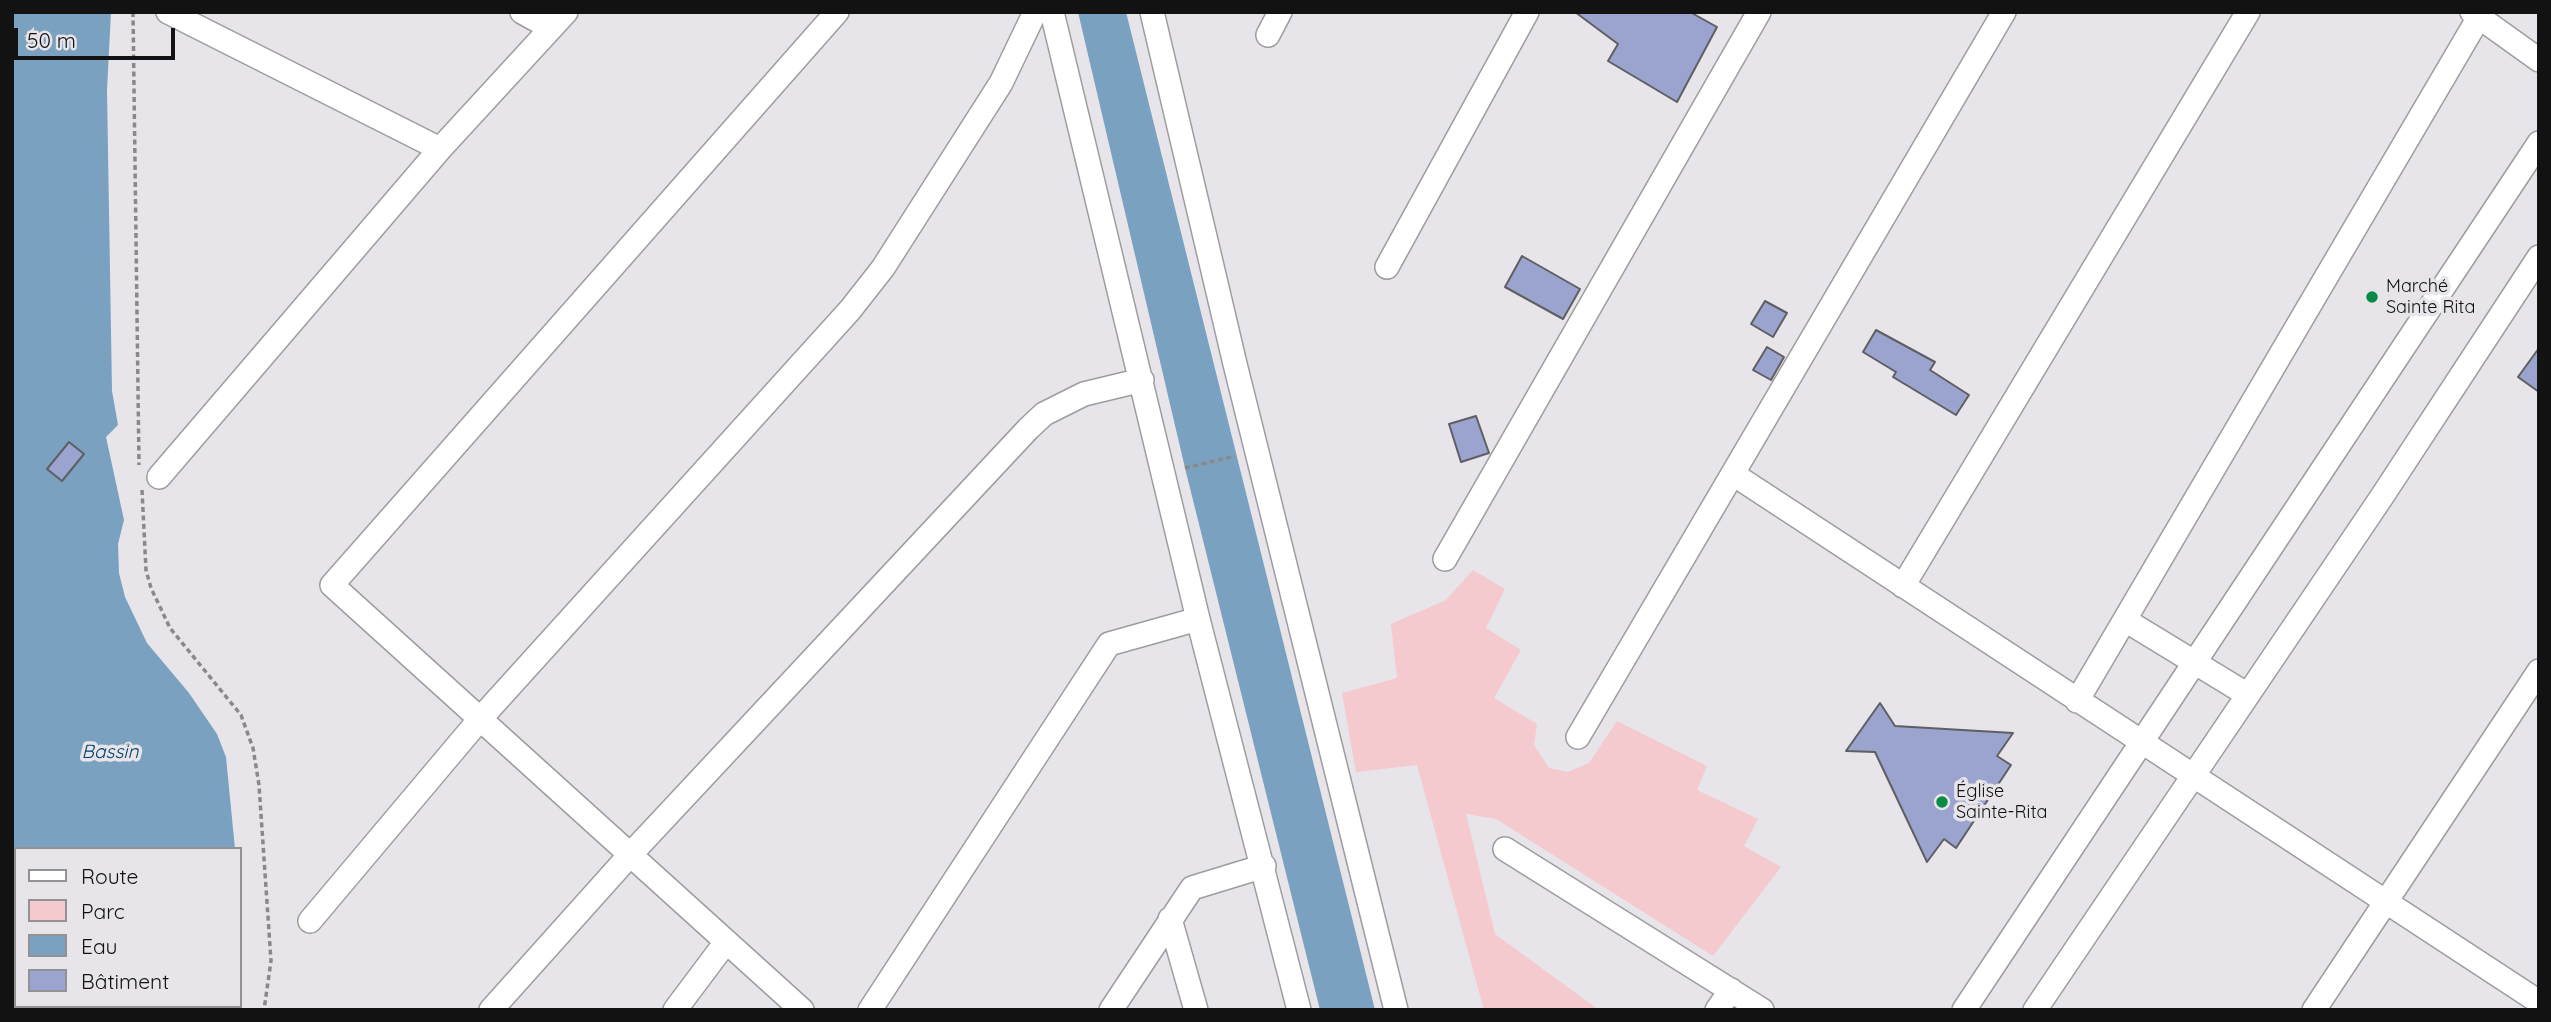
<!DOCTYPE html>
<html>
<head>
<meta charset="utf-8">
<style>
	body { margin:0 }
	#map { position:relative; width:2551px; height:1022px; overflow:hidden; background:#e7e5e9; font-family:Quicksand,sans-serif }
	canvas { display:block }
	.frame { position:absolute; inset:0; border:14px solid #121213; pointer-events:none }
	.legend { position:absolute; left:14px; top:847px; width:228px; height:161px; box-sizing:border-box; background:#e7e5e9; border:2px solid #929193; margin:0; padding:9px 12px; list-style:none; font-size:21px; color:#121213 }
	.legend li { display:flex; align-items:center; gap:14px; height:35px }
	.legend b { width:35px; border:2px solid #929193 }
	.scale { position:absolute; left:14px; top:28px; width:161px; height:32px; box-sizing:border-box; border:4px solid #121213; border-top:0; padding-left:9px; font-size:21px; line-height:24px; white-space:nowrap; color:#121213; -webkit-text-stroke:5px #e7e5e9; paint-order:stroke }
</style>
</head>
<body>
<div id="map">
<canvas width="2551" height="1022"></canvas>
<div class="frame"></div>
<ul class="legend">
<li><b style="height:9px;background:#fff"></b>Route</li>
<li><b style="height:19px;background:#f4cacf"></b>Parc</li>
<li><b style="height:19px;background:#7ba1c1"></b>Eau</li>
<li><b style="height:19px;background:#9ba4cf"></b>Bâtiment</li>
</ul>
<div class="scale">50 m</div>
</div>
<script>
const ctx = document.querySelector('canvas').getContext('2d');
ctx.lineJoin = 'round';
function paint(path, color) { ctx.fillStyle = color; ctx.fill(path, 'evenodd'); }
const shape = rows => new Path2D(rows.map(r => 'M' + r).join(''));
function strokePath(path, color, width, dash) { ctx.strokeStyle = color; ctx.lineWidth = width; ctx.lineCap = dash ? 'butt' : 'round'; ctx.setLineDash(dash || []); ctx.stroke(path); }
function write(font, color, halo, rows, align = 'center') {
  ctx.font = font + ' Quicksand,sans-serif'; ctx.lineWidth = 7; ctx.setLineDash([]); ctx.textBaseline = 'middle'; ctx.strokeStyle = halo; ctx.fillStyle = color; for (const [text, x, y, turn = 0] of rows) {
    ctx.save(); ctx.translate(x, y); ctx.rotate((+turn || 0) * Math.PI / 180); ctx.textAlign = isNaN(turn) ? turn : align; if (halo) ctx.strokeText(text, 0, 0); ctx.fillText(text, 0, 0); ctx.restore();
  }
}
const green = shape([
	[1473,570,1505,589,1486,628,1521,650,1494,698,1537,724,1534,745,1549,768,1568,772,1589,763,1617,721,1707,766,1697,790,1758,819,1744,846,1781,867,1713,956,1496,819,1466,814,1495,934,1599,1010,1484,1010,1417,765,1356,772,1342,693,1397,678,1391,624,1446,600]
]);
const water = shape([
	[12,12,111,12,107,90,112,391,118,425,106,437,124,520,118,544,119,573,125,597,147,643,189,693,217,734,226,757,235,849,16,849,16,1006,238,1006,237,1010,12,1010],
	[1078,12,1126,12,1375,1010,1320,1010,1185,468]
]);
const building = shape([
	[1575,12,1690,12,1717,27,1677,102,1608,61,1618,44,1575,12],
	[1522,256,1580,289,1563,319,1505,287,1522,256],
	[1765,301,1787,313,1773,337,1751,324,1765,301],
	[1876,330,1935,362,1930,370,1969,395,1956,415,1893,377,1896,372,1863,352,1876,330],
	[1767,347,1784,357,1771,380,1753,370,1767,347],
	[2539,348,2539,392,2518,377,2539,348],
	[1476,416,1489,453,1461,462,1449,424,1476,416],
	[69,442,84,454,62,481,47,469,69,442],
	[1880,703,1895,726,2013,733,1997,756,2011,765,1956,848,1944,839,1927,862,1875,752,1846,751,1880,703]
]);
const path = shape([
	[133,12,139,465],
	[1185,468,1235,456],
	[142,490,146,570,151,588,170,628,241,715,253,748,259,785,271,961,264,1010]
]);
const minor = shape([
	[168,12,440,149],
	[522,12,551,28],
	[1052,12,1198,619,1299,1010],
	[1152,12,1235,364,1396,1010],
	[2472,12,2539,60],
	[1268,35,1280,12],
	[1387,267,1527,12],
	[1733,474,2539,1002],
	[159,477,440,149,566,12],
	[1445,559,1759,12],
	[1903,586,2248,12],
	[2125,620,2248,695],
	[2077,701,2482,12],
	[1578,737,2004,12],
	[1505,849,1762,1010],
	[1170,919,1196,1010],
	[310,921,480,719,850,310,883,268,1001,83,1035,12],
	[491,1010,629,856,1028,429,1044,414,1084,394,1142,380],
	[675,1010,726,942],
	[802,1010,332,585,837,12],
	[870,1010,1109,644,1198,619],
	[1111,1010,1192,888,1264,866],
	[1717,1010,1731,990],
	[1964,1010,2539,143],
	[2035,1010,2381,498,2539,257],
	[2314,1010,2539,671]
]);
const markers = [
	[2372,297,7,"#098b47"],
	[1942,802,7,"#098b47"]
];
const poiNames = [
	["Marché",2386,287],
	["Sainte Rita",2386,308],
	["Église",1956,792],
	["Sainte-Rita",1956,813]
];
const waterNames = [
	["Bassin",110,752]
];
paint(green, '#f4cacf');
paint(water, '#7ba1c1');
paint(building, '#9ba4cf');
strokePath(building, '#5e5f62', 2);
strokePath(minor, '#9d9c9f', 26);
strokePath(path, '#89888b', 3.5, [5, 3.5]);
strokePath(minor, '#fff', 23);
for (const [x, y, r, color] of markers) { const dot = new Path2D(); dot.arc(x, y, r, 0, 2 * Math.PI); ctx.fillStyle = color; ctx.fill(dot); strokePath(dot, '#e7e5e9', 2.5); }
write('18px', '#121213', '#e7e5e9', poiNames, 'left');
write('italic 19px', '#00426c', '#e7e5e9', waterNames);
</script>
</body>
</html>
